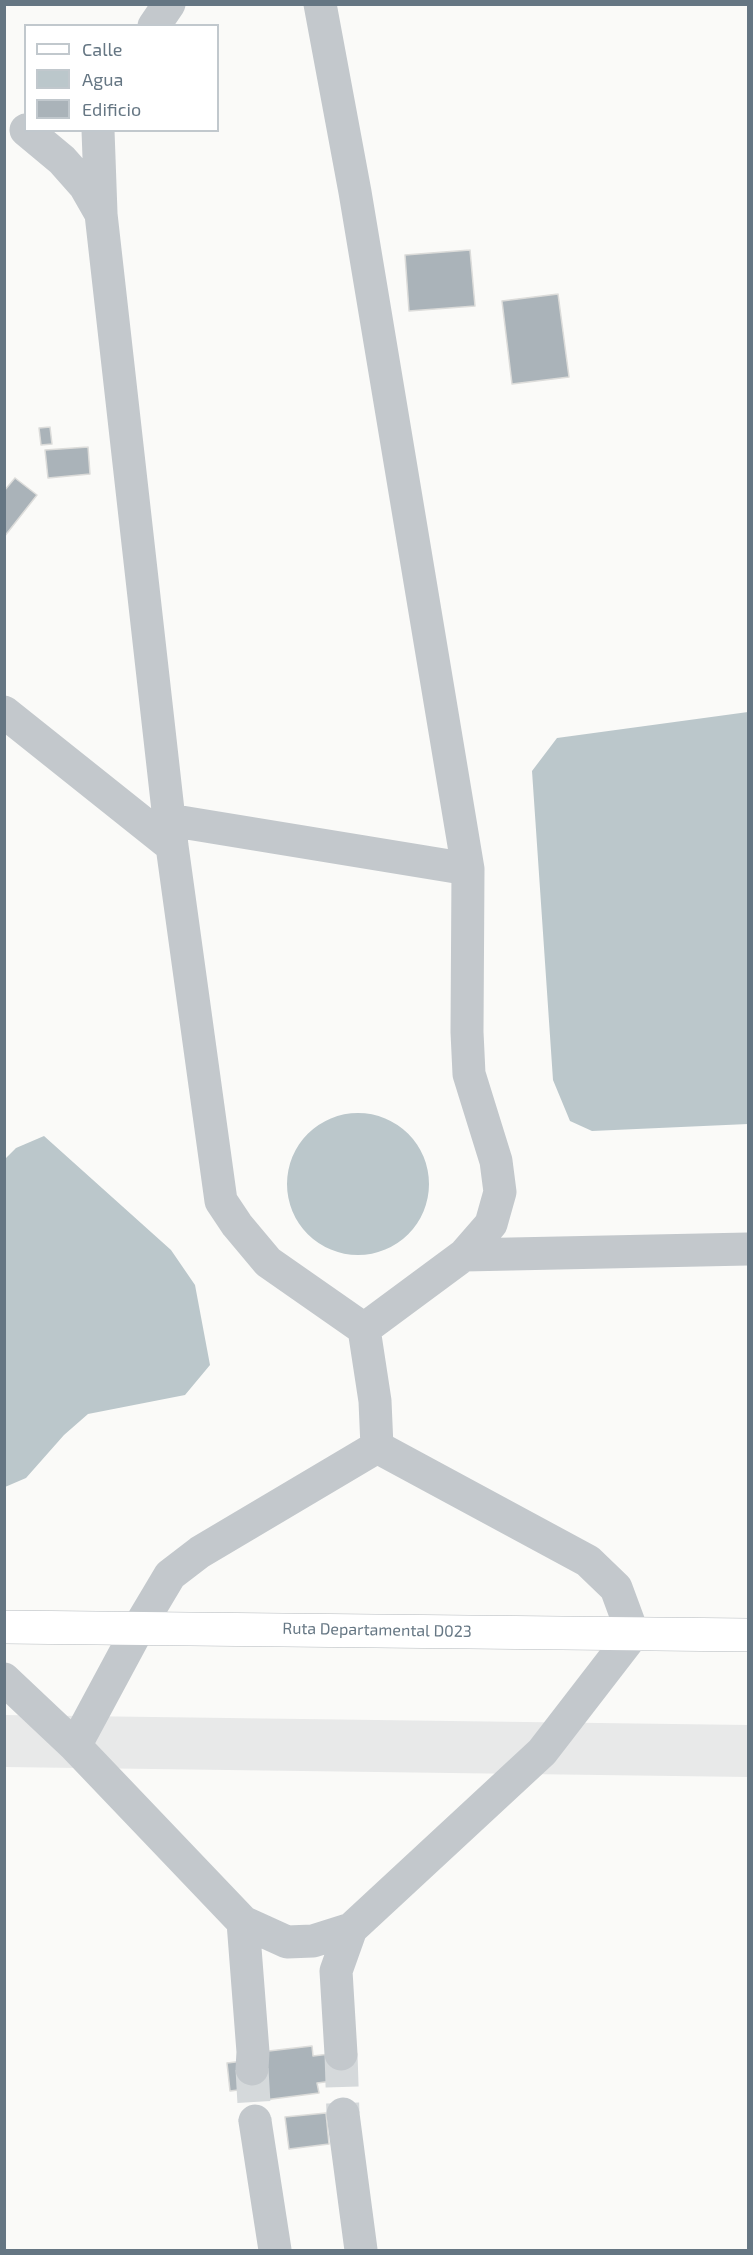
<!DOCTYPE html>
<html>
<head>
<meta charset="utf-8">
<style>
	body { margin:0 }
	#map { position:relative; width:753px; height:2255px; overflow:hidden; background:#fafaf8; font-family:"Exo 2",sans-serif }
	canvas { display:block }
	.frame { position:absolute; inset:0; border:6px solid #657683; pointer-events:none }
	.legend { position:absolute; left:24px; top:24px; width:195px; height:108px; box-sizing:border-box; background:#fff; border:2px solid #c1c8cd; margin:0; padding:8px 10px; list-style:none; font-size:18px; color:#657683 }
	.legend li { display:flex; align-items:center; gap:12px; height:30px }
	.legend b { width:30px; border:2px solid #c1c8cd }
</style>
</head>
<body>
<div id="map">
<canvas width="753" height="2255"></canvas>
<div class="frame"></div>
<ul class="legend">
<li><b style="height:8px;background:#fff"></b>Calle</li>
<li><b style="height:16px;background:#bbc7cb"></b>Agua</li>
<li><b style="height:16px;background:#aab3b9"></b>Edificio</li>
</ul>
</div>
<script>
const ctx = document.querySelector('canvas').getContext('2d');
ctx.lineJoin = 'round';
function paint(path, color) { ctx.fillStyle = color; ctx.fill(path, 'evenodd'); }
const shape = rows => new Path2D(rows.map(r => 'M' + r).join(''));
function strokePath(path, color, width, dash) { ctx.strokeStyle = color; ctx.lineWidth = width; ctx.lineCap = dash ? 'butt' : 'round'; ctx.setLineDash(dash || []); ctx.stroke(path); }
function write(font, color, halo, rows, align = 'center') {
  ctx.font = font + ' "Exo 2",sans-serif'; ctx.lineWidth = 6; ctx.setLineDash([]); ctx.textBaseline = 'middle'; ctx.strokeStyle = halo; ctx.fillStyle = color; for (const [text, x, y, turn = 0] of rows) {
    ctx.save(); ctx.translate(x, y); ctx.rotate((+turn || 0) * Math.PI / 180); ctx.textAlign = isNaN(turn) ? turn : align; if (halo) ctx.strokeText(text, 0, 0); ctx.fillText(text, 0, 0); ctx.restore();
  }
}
const built = shape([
	[5,1715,748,1725,748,1777,5,1767]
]);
const water = shape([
	[748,712,748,1124,592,1131,570,1121,553,1080,532,771,557,738],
	'287 1184a71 71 0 1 1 142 0a71 71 0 1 1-142 0Z',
	[44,1136,171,1250,195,1285,210,1365,185,1395,88,1414,64,1435,26,1478,5,1487,5,1159,16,1148]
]);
const building = shape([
	[470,250,475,306,409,311,405,255,470,250],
	[558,294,569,377,512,384,502,301,558,294],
	[50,427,52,444,41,445,39,428,50,427],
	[88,447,90,474,48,478,45,450,88,447],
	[15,478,37,495,4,537,4,491,15,478],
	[312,2046,313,2056,346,2052,349,2079,317,2083,319,2093,264,2100,263,2087,230,2091,227,2063,261,2059,260,2052,312,2046],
	[326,2113,329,2144,289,2149,285,2117,326,2113]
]);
const minorTunnel = shape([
	[341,2054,343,2114],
	[252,2069,255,2121]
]);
const minor = shape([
	[320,4,355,192,468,869,467,1032,469,1074,496,1161,500,1192,491,1224,464,1255,364,1329],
	[154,26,169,4],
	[26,130,62,160,85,186,101,214,172,846,221,1201,237,1225,268,1262,364,1329,375,1401,377,1447],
	[98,130,101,213],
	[4,712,172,846],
	[169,820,468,869],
	[464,1255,748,1249],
	[4,1679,75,1746,243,1922,253,2052,252,2069],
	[75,1746,139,1627,170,1575,200,1552,377,1447],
	[243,1922,287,1942,313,1941,351,1929,542,1752,633,1634,616,1588,588,1561,377,1447],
	[341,2054,336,1971,351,1929],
	[343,2114,361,2250],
	[255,2121,275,2250]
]);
const major = shape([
	[4,1627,748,1635]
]);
const streetNames = [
	["Ruta Departamental D023",377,1630,1]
];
paint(built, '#e8e9e9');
paint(water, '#bbc7cb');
paint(building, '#aab3b9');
strokePath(building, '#dcdcda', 1.5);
strokePath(minorTunnel, '#d5d9db', 33, [33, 16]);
strokePath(major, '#b5babe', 34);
strokePath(minor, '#c3c8cc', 33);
strokePath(major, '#fff', 33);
write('16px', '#657683', '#fff', streetNames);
</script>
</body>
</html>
